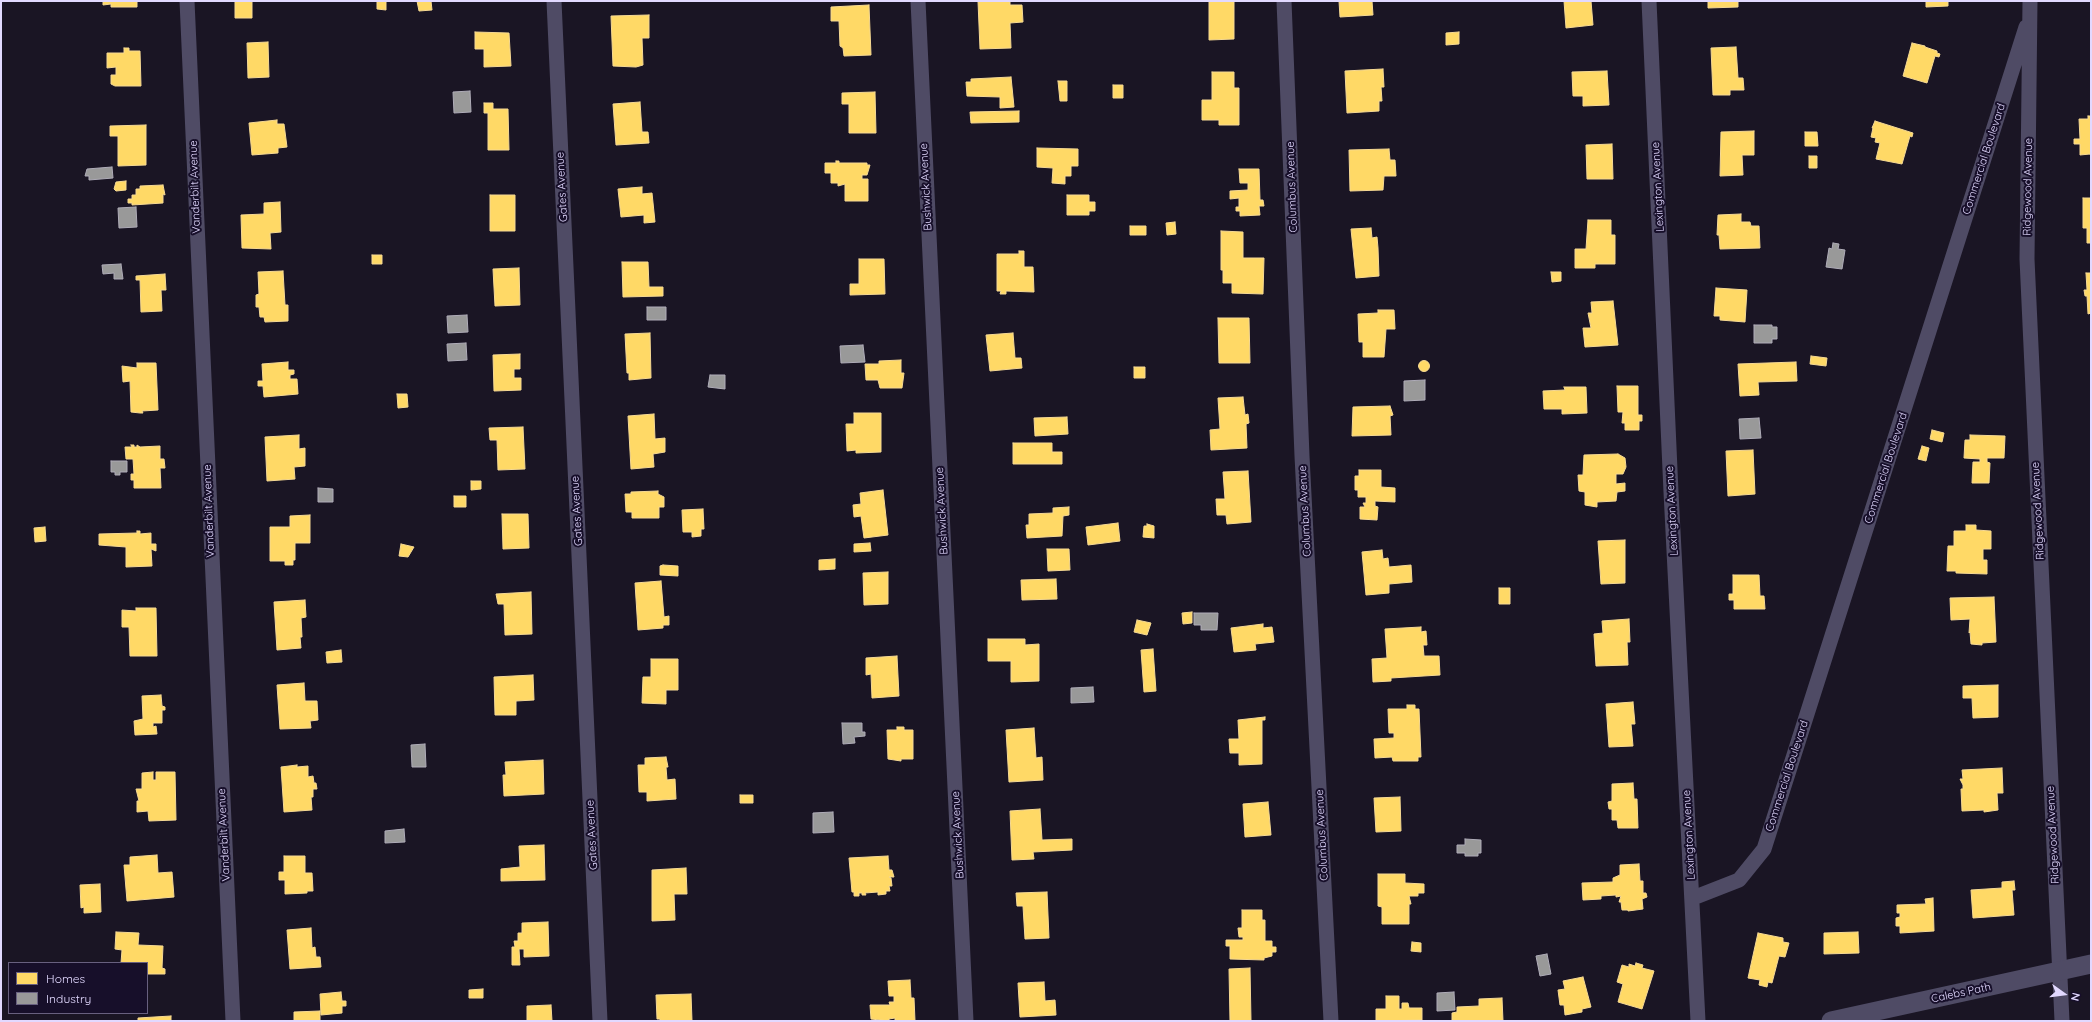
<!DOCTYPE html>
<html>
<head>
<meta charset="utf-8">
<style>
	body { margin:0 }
	#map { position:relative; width:2092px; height:1022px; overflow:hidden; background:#1a1524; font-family:Quicksand,sans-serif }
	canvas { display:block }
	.frame { position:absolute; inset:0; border:2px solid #e2d9ff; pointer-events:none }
	.legend { position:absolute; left:8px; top:962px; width:140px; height:52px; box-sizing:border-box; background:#170f2a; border:1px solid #68607f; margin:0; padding:5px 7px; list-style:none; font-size:12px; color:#e2d9ff }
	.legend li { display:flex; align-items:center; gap:8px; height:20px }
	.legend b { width:20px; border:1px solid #68607f }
	.north { position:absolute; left:2044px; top:974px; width:40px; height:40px; -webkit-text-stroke:3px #170f2a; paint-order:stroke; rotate:104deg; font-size:11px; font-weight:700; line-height:16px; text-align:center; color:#e2d9ff }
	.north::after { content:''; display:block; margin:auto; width:14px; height:18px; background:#e2d9ff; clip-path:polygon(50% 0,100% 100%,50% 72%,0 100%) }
</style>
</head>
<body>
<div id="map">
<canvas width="2092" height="1022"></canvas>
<div class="frame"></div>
<ul class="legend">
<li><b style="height:11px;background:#ffd966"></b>Homes</li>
<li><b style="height:11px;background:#999"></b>Industry</li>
</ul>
<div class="north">N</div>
</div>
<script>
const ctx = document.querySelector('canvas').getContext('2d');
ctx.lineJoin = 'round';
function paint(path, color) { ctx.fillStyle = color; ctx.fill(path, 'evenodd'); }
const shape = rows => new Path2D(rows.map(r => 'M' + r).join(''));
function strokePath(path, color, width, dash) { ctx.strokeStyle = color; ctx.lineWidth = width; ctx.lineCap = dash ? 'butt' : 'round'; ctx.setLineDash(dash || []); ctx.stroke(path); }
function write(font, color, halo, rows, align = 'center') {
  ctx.font = font + ' Quicksand,sans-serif'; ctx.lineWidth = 4; ctx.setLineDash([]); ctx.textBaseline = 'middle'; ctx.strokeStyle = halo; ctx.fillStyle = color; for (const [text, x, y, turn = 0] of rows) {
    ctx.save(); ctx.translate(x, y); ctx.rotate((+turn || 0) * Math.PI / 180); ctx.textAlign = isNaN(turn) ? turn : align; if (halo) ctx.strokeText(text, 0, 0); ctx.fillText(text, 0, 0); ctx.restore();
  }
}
const homes = shape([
	[103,1,137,1,137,7,111,7,111,4,103,5,103,1],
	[235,1,259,1,252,1,252,18,235,18,235,1],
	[377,1,386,1,386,10,377,9,377,1],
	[417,1,431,1,432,10,419,11,417,1],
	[978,1,1010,1,1010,5,1022,5,1023,22,1010,23,1011,48,980,49,978,1],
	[1209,1,1234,1,1234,39,1209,40,1209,1],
	[1339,1,1372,1,1373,15,1340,17,1339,1],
	[1564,1,1591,1,1593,25,1566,28,1564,1],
	[1708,1,1738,1,1738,7,1708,8,1708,1],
	[1910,1,1948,1,1948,6,1926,7,1926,1,1910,1],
	[869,5,871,55,844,56,843,48,840,46,839,21,831,21,831,7,869,5],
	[649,15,649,38,642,38,643,65,636,67,613,66,611,16,649,15],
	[475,32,509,33,511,66,484,67,484,49,475,49,475,32],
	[1459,32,1459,44,1446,45,1446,33,1459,32],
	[268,42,269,77,248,78,247,43,268,42],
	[1912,43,1925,46,1925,47,1937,51,1937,53,1940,54,1939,57,1935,56,1927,83,1903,76,1912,43],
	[1736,47,1738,78,1743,78,1744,90,1730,90,1730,95,1713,95,1711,48,1736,47],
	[124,48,129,48,129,51,140,51,141,86,115,86,111,84,111,75,116,75,116,67,107,68,107,53,124,53,124,48],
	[1383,69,1384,87,1381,87,1382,101,1379,101,1379,111,1347,113,1345,71,1383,69],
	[1607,71,1609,105,1583,106,1583,96,1573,96,1572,72,1607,71],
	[1212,72,1234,72,1234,88,1239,88,1239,125,1219,125,1219,120,1202,120,1202,100,1212,100,1212,72],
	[1011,77,1014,107,1000,108,1000,97,967,96,966,82,971,82,971,79,1011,77],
	[1058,81,1067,81,1067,101,1060,101,1058,81],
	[1113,85,1123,85,1123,98,1113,98,1113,85],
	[875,92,876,133,849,133,849,104,842,104,842,93,875,92],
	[640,102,642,132,648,132,649,143,616,145,613,104,640,102],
	[484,103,493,103,493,109,508,109,509,150,488,150,488,113,484,113,484,103],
	[1019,111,1019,122,971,123,970,112,1019,111],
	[2088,116,2091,116,2091,157,2090,154,2080,155,2080,144,2074,144,2074,139,2080,139,2079,119,2088,119,2088,116],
	[277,120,277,124,284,124,287,147,278,148,278,153,252,155,249,123,277,120],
	[1875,121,1913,133,1912,137,1910,136,1902,164,1876,159,1880,143,1875,142,1876,138,1871,137,1873,128,1872,128,1875,121],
	[146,125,146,165,118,166,118,136,110,136,110,126,146,125],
	[1754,131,1754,155,1742,155,1743,175,1720,176,1721,132,1754,131],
	[1805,132,1817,132,1818,146,1805,146,1805,132],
	[1612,144,1613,179,1587,179,1586,145,1612,144],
	[1037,148,1078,149,1078,166,1071,166,1071,176,1065,176,1065,184,1052,183,1053,168,1037,167,1037,148],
	[1389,149,1390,160,1395,160,1396,176,1384,176,1383,190,1350,191,1349,150,1389,149],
	[1809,156,1817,156,1817,168,1809,168,1809,156],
	[836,161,839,161,839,163,867,163,867,165,870,165,867,175,862,175,862,179,868,179,868,201,845,201,845,184,838,186,838,183,831,183,831,173,825,173,825,163,836,163,836,161],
	[1239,169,1259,169,1260,200,1263,200,1264,206,1259,206,1260,215,1240,216,1240,211,1236,211,1236,207,1239,207,1239,198,1230,199,1230,191,1248,190,1248,183,1240,183,1239,169],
	[126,181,126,190,116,191,114,189,116,182,126,181],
	[163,185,165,195,163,194,163,203,132,205,132,203,128,203,128,199,132,199,132,195,136,195,136,189,140,189,140,186,163,185],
	[642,187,642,194,652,193,655,222,644,223,644,215,621,217,618,189,642,187],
	[490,195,515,195,515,231,490,231,490,195],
	[1067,195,1089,195,1089,202,1095,202,1095,211,1089,211,1089,215,1067,215,1067,195],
	[2083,198,2091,198,2091,243,2087,243,2087,228,2083,228,2083,198],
	[280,202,281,232,270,233,271,249,242,248,241,215,264,214,264,203,280,202],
	[1741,214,1741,222,1750,222,1751,226,1759,226,1760,248,1720,249,1719,235,1717,235,1718,215,1741,214],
	[1588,220,1611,220,1611,235,1615,235,1615,264,1595,264,1595,268,1575,268,1575,249,1586,249,1588,220],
	[1175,222,1176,234,1167,235,1166,223,1175,222],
	[1130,226,1146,226,1146,235,1130,235,1130,226],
	[1371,228,1372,238,1377,237,1378,248,1379,276,1356,278,1351,229,1371,228],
	[1221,231,1243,232,1243,258,1264,258,1263,294,1232,293,1232,283,1223,283,1223,270,1221,270,1221,231],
	[1019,251,1024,251,1024,267,1033,267,1034,292,1006,291,1006,294,1000,294,1001,291,997,291,997,254,1019,254,1019,251],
	[372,255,382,255,382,264,372,264,372,255],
	[859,259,884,259,885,294,850,295,850,284,859,284,859,259],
	[622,262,648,262,649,287,663,287,663,296,623,297,622,262],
	[519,268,520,305,495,306,493,269,519,268],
	[283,271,285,305,288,305,288,321,265,322,264,317,260,317,259,307,256,307,256,295,259,294,258,272,283,271],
	[1551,272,1561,272,1561,281,1552,282,1551,272],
	[2086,273,2091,273,2091,313,2088,314,2087,296,2085,296,2084,290,2087,290,2086,273],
	[165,274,166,290,161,290,162,311,141,312,140,280,136,280,136,276,165,274],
	[1716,288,1747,290,1745,322,1720,320,1720,316,1714,316,1716,288],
	[1613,301,1618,345,1585,347,1583,328,1591,328,1588,313,1592,313,1591,302,1613,301],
	[1378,310,1394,310,1395,329,1386,329,1384,357,1363,357,1363,342,1359,342,1358,314,1378,313,1378,310],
	[1218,318,1249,318,1250,363,1219,363,1218,318],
	[650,333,651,378,629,380,629,373,627,373,625,334,650,333],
	[1013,333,1015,358,1021,358,1022,368,990,371,986,335,1013,333],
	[520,354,520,369,514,369,514,378,521,378,521,390,494,391,493,355,520,354],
	[1811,356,1827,358,1826,366,1810,364,1811,356],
	[901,360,901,373,904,373,902,388,880,388,878,380,866,380,865,364,879,364,879,361,901,360],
	'1418.5 366a5.5 5.5 0 1 1 11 0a5.5 5.5 0 1 1-11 0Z',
	[288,362,288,370,294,370,294,374,290,375,290,379,297,379,298,394,264,397,263,386,258,386,258,381,263,381,262,364,288,362],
	[1796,362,1797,381,1758,382,1759,395,1740,396,1738,364,1796,362],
	[137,363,156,363,158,410,142,411,143,413,140,413,131,412,130,381,123,382,122,366,137,368,137,363],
	[1134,367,1145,367,1145,378,1134,378,1134,367],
	[1617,386,1638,386,1638,415,1642,415,1642,421,1639,421,1639,430,1625,430,1625,423,1622,423,1623,412,1618,412,1617,386],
	[1564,387,1586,387,1587,413,1562,414,1562,409,1544,409,1543,391,1565,390,1564,387],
	[397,394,407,394,408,407,398,408,397,394],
	[1243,397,1245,415,1248,414,1249,423,1246,424,1247,448,1211,450,1210,430,1220,429,1218,398,1243,397],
	[1390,406,1393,415,1390,416,1391,435,1352,436,1353,407,1390,406],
	[854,413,881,413,881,452,856,453,856,450,847,451,846,424,854,424,854,413],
	[654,414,655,439,665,438,665,452,653,454,654,467,631,469,628,416,654,414],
	[1067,417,1068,434,1035,436,1034,418,1067,417],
	[523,427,525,469,498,470,497,440,490,440,489,428,523,427],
	[1932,430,1944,433,1942,442,1930,439,1932,430],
	[299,435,299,449,305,448,305,466,294,467,295,479,267,481,265,437,299,435],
	[1970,435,2005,436,2004,458,1987,458,1987,462,1990,463,1989,483,1972,483,1973,462,1980,462,1980,459,1964,458,1965,440,1970,440,1970,435],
	[1013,443,1052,443,1052,452,1062,452,1062,464,1013,464,1013,443],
	[131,445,134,445,134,447,137,447,137,445,140,447,160,446,160,459,164,459,165,468,160,468,161,488,134,488,134,480,131,480,131,474,134,474,133,459,126,459,125,447,132,447,131,445],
	[1922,446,1929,448,1926,461,1918,459,1922,446],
	[1753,450,1755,494,1728,496,1726,451,1753,450],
	[1618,454,1625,458,1626,467,1623,474,1616,474,1616,484,1625,483,1625,491,1617,492,1616,501,1597,502,1597,507,1585,505,1585,492,1579,491,1578,475,1583,475,1584,455,1618,454],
	[1359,470,1381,470,1381,487,1395,488,1395,502,1375,501,1375,506,1378,507,1377,520,1360,519,1360,507,1365,507,1363,503,1366,503,1366,497,1358,497,1358,490,1355,490,1355,476,1359,476,1359,470],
	[1248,471,1251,522,1227,524,1226,515,1217,515,1216,499,1225,499,1223,472,1248,471],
	[471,481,481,481,481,489,471,490,471,481],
	[883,490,888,535,864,538,861,516,854,517,853,505,861,504,860,493,883,490],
	[658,491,658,494,664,497,664,507,659,507,659,518,632,518,632,512,626,512,625,494,631,494,631,492,658,491],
	[454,496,466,496,466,507,454,507,454,496],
	[1069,507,1069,515,1063,516,1062,536,1027,538,1026,525,1029,525,1029,514,1053,513,1053,508,1069,507],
	[703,509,704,529,701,529,701,536,692,537,692,532,683,532,682,510,703,509],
	[502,514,528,514,529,548,503,549,502,514],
	[310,515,310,543,295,543,295,560,293,560,293,565,285,565,285,561,270,561,270,527,290,527,290,516,310,515],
	[1118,523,1120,541,1088,545,1086,527,1118,523],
	[1147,524,1154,526,1154,538,1143,537,1144,526,1147,526,1147,524],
	[1966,525,1976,525,1976,530,1991,531,1991,549,1983,549,1983,560,1987,560,1987,574,1956,573,1956,571,1947,571,1948,546,1954,546,1954,531,1966,531,1966,525],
	[45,527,46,541,35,542,34,528,45,527],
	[137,531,140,531,140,534,151,533,151,544,156,544,156,551,151,549,152,566,126,567,126,547,99,545,99,534,137,533,137,531],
	[1625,540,1625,583,1601,584,1598,541,1625,540],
	[870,543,871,551,854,552,854,544,870,543],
	[401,544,414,547,408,557,399,556,401,544],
	[1047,549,1069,549,1070,570,1048,571,1047,549],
	[1382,550,1383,559,1388,558,1389,567,1411,565,1412,582,1389,584,1389,593,1366,595,1362,552,1382,550],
	[835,559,835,569,819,570,819,560,835,559],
	[663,565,678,566,678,576,660,575,660,566,663,565],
	[888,572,888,604,864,605,863,573,888,572],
	[1733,575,1759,575,1760,596,1764,596,1765,609,1734,609,1734,600,1729,600,1729,594,1733,594,1733,575],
	[1056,579,1057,599,1022,600,1021,580,1056,579],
	[661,581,664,617,669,616,669,625,663,625,663,628,638,630,635,583,661,581],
	[1499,588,1510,588,1510,604,1499,604,1499,588],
	[531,592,532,634,505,635,504,604,498,604,496,594,531,592],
	[1994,597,1996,642,1982,643,1982,645,1971,644,1970,632,1969,633,1970,619,1951,620,1950,598,1994,597],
	[305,600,306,617,301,618,302,637,300,637,301,648,277,650,274,602,305,600],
	[136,608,156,608,157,656,130,656,129,627,122,627,122,610,136,611,136,608],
	[1192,612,1192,623,1183,624,1182,613,1192,612],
	[1629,619,1630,642,1627,642,1628,665,1596,666,1594,634,1603,633,1602,621,1629,619],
	[1137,620,1151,623,1147,635,1134,632,1137,620],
	[1263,624,1263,628,1272,627,1274,642,1255,644,1256,650,1234,652,1231,628,1263,624],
	[1421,627,1421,632,1426,631,1427,645,1423,645,1424,656,1439,656,1440,675,1391,678,1391,681,1373,682,1372,659,1387,658,1385,629,1421,627],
	[988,639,1025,639,1025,645,1039,644,1039,681,1011,682,1011,661,988,661,988,639],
	[1153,649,1156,691,1144,692,1141,650,1153,649],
	[341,650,342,662,327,663,326,652,341,650],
	[897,656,899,696,872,698,871,674,866,675,866,658,897,656],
	[651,659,678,659,678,690,666,690,666,704,642,703,643,677,651,677,651,659],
	[533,675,534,700,516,701,516,715,495,715,494,677,533,675],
	[304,683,305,701,317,701,318,720,310,721,311,728,280,729,277,685,304,683],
	[1998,685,1998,717,1973,718,1972,698,1963,698,1963,686,1998,685],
	[161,695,162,706,165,707,165,710,162,710,162,723,153,723,153,727,156,726,157,734,135,735,134,721,143,719,142,696,161,695],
	[1633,702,1635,724,1631,724,1633,746,1609,747,1606,704,1633,702],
	[1407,705,1415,705,1415,709,1419,709,1421,757,1418,757,1418,761,1393,761,1392,757,1375,758,1374,739,1394,738,1394,733,1389,733,1388,709,1407,709,1407,705],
	[1265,717,1265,720,1262,720,1262,764,1239,765,1239,753,1230,753,1229,739,1239,739,1238,720,1265,717],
	[897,727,904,727,904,730,913,730,913,759,901,759,901,761,888,759,887,730,897,730,897,727],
	[1034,728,1036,758,1042,757,1043,780,1009,782,1006,730,1034,728],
	[666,757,668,767,666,767,667,780,675,779,676,799,647,801,647,792,639,792,638,765,645,765,645,758,666,757],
	[543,760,544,794,504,796,503,775,506,775,505,762,543,760],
	[297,765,297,767,308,766,308,777,313,776,314,783,316,783,317,789,313,789,313,797,311,797,312,810,284,812,281,767,297,765],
	[2002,768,2003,793,1997,793,1998,810,1984,812,1984,810,1962,811,1961,789,1963,789,1963,785,1960,779,1963,779,1962,770,2002,768],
	[153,772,153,780,156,780,156,772,175,772,176,820,149,821,148,811,137,812,137,801,139,801,136,789,142,789,142,773,153,772],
	[1633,783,1634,799,1637,799,1638,828,1618,828,1617,820,1612,820,1612,809,1609,809,1608,802,1612,801,1612,784,1633,783],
	[740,795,753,795,753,803,740,803,740,795],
	[1400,797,1401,831,1376,832,1374,798,1400,797],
	[1268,802,1271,835,1245,837,1243,804,1268,802],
	[1040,809,1042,840,1072,839,1072,850,1033,852,1034,859,1012,860,1010,811,1040,809],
	[544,845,545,880,501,881,501,869,520,867,519,846,544,845],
	[157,855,158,873,172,872,174,897,127,901,124,865,130,865,130,857,157,855],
	[284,856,305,856,305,873,312,873,313,891,307,891,307,893,285,894,285,880,279,880,279,872,284,872,284,856],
	[888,856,889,870,892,870,894,877,889,877,891,878,892,886,889,886,890,891,886,891,886,894,878,895,878,892,865,893,866,895,862,895,862,893,859,893,859,896,854,896,854,892,852,892,849,858,888,856],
	[1639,864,1640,881,1643,881,1643,893,1646,893,1647,897,1642,899,1643,909,1628,911,1628,910,1622,910,1621,902,1619,902,1621,896,1616,897,1616,895,1601,896,1601,899,1583,900,1582,883,1613,882,1613,878,1620,875,1620,865,1639,864],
	[686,868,687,894,674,894,675,920,652,921,652,870,686,868],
	[1378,874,1405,874,1405,883,1424,884,1424,893,1418,893,1418,896,1409,896,1411,904,1409,904,1409,924,1382,924,1382,907,1378,906,1378,874],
	[2014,881,2015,890,2012,890,2014,915,1973,918,1971,890,2002,888,2002,882,2014,881],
	[100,884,101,912,84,913,84,907,81,908,80,885,100,884],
	[1047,892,1049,938,1025,939,1023,906,1017,906,1016,893,1047,892],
	[1933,898,1934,931,1900,933,1900,926,1896,926,1896,918,1900,917,1900,913,1897,913,1897,905,1926,904,1925,899,1933,898],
	[1242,910,1262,910,1262,920,1265,920,1265,941,1272,941,1272,947,1276,947,1276,952,1272,952,1272,956,1264,958,1264,960,1230,959,1230,946,1226,946,1226,940,1243,940,1243,937,1239,937,1238,928,1242,928,1242,910],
	[548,922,549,956,524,957,524,949,519,949,520,965,512,965,512,947,515,947,514,941,518,941,518,933,522,933,522,923,548,922],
	[311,928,312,948,315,947,316,957,320,957,321,967,290,969,287,930,311,928],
	[116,932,139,933,138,945,163,946,162,968,165,969,165,974,147,974,147,963,121,963,122,950,115,949,116,932],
	[1858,932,1859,953,1824,954,1824,933,1858,932],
	[1758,933,1783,938,1783,942,1789,943,1785,957,1779,956,1772,983,1768,982,1767,987,1759,985,1760,980,1748,978,1758,933],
	[1412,942,1421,943,1421,952,1411,951,1412,942],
	[1636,963,1643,965,1642,968,1654,971,1642,1009,1618,1002,1623,984,1617,982,1622,965,1629,967,1629,964,1635,966,1636,963],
	[1250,968,1251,1021,1230,1021,1229,969,1250,968],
	[1583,977,1591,1007,1582,1009,1582,1012,1565,1015,1564,1005,1560,1005,1558,990,1565,989,1563,981,1583,977],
	[910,980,911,998,914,998,915,1021,895,1021,895,1018,889,1019,889,1021,871,1019,870,1005,890,1005,889,1002,894,1002,894,996,889,996,888,981,910,980],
	[1044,982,1045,1001,1055,1000,1056,1015,1020,1017,1018,983,1044,982],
	[483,989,483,998,469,998,469,990,483,989],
	[341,992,342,1001,346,1001,346,1006,342,1006,342,1013,321,1015,320,994,341,992],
	[691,994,692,1021,660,1021,660,1019,657,1019,656,995,691,994],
	[1386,996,1399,996,1399,1009,1402,1009,1402,1003,1408,1003,1409,1008,1422,1008,1422,1020,1376,1021,1376,1009,1386,1009,1386,996],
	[1502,998,1503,1021,1452,1021,1452,1013,1457,1012,1457,1007,1479,1006,1479,999,1502,998],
	[551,1005,552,1021,527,1021,527,1006,551,1005],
	[320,1011,320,1021,294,1021,294,1012,320,1011],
	[171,1016,171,1021,138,1021,138,1018,171,1016]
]);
const industry = shape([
	[470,91,471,112,454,113,453,92,470,91],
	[112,167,113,178,89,180,89,176,85,176,87,169,112,167],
	[136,207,137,227,119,228,118,208,136,207],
	[1833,243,1839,244,1838,249,1845,250,1842,269,1826,267,1829,248,1832,249,1833,243],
	[121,264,123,279,114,279,114,273,103,274,102,265,121,264],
	[647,307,666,307,666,320,647,320,647,307],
	[467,315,468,332,448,333,447,316,467,315],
	[1754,325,1772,325,1772,327,1777,327,1777,339,1772,339,1772,343,1754,343,1754,325],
	[466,343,467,360,448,361,447,344,466,343],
	[863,345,865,362,841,363,840,346,863,345],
	[710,375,725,375,725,389,708,387,710,375],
	[1425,380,1425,400,1404,401,1404,381,1425,380],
	[1759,418,1761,438,1740,439,1739,419,1759,418],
	[111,461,127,461,127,472,120,472,120,475,115,475,115,472,111,472,111,461],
	[318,488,333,489,333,502,318,502,318,488],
	[1194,613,1218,613,1217,630,1201,630,1201,625,1194,625,1194,613],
	[1093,687,1094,702,1071,703,1071,688,1093,687],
	[842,723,862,723,862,732,865,732,865,736,854,737,855,743,843,744,842,723],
	[425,744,426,767,412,767,411,745,425,744],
	[833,812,834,832,813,833,813,813,833,812],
	[404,829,405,842,385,843,385,831,404,829],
	[1465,839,1481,840,1481,853,1478,853,1478,856,1465,856,1465,853,1457,853,1457,845,1465,845,1465,839],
	[1547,954,1551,974,1540,976,1536,956,1547,954],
	[1454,992,1455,1010,1437,1011,1437,993,1454,992]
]);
const minor = shape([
	[187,1,233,1021],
	[554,1,600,1021],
	[918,1,966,1021],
	[1284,1,1302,456,1331,1021],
	[1649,1,1671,492,1698,1021],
	[2030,1,2027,259,2062,1021],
	[1693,898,1739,880,1764,849,2026,27]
]);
const tertiary = shape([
	[1831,1021,2091,964]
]);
const streetNames = [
	["Commercial Boulevard",1984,159,-72],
	["Vanderbilt Avenue",195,187,-92],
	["Gates Avenue",562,187,-93],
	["Bushwick Avenue",926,187,-93],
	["Columbus Avenue",1292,187,-92],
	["Lexington Avenue",1658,187,-93],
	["Ridgewood Avenue",2028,187,-89],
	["Commercial Boulevard",1886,468,-72],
	["Vanderbilt Avenue",209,511,-92],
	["Gates Avenue",577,511,-93],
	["Bushwick Avenue",942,511,-93],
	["Columbus Avenue",1305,511,-93],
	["Lexington Avenue",1672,511,-93],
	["Ridgewood Avenue",2038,511,-93],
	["Commercial Boulevard",1787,776,-72],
	["Vanderbilt Avenue",224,835,-93],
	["Gates Avenue",592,835,-93],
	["Bushwick Avenue",958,835,-93],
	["Columbus Avenue",1322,835,-93],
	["Lexington Avenue",1689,835,-93],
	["Ridgewood Avenue",2053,835,-93],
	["Calebs Path",1961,993,-12]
];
paint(homes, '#ffd966');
strokePath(homes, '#f6d994', 1);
paint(industry, '#999');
strokePath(industry, '#afacb8', 1);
strokePath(minor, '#4f4b65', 15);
strokePath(tertiary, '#4f4b65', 19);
write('11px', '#e2d9ff', '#170f2a', streetNames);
</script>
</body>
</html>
